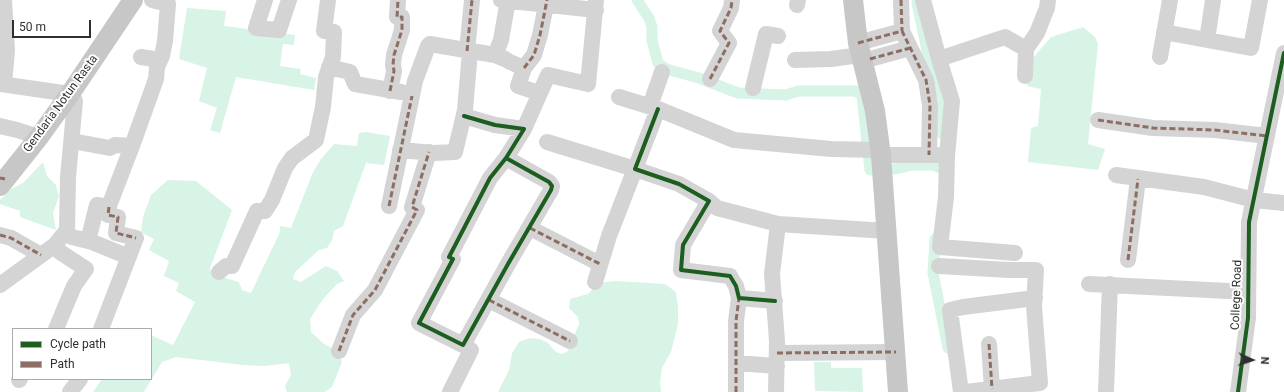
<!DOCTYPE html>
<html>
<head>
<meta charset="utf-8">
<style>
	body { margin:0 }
	#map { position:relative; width:1284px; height:392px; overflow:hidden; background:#fff; font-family:Roboto,sans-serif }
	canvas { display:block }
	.legend { position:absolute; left:12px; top:328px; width:140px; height:52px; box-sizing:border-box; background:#fff; border:1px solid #acacac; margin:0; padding:5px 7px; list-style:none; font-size:12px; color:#2f2f2f }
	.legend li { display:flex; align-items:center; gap:8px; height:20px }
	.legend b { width:20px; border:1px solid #acacac }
	.north { position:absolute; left:1232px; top:340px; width:40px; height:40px; -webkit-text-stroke:3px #fff; paint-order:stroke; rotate:93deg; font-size:11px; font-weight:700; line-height:16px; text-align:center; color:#2f2f2f }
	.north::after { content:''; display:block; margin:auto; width:14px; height:18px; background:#2f2f2f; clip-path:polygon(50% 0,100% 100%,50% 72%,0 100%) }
	.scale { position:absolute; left:12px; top:20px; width:79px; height:18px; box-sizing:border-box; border:2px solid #2f2f2f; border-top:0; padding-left:5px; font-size:12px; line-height:14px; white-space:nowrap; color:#2f2f2f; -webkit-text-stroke:3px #fff; paint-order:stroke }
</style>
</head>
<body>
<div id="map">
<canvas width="1284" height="392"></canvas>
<ul class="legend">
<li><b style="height:5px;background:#1b5e20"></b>Cycle path</li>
<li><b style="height:5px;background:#8d6e63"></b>Path</li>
</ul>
<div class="north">N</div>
<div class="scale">50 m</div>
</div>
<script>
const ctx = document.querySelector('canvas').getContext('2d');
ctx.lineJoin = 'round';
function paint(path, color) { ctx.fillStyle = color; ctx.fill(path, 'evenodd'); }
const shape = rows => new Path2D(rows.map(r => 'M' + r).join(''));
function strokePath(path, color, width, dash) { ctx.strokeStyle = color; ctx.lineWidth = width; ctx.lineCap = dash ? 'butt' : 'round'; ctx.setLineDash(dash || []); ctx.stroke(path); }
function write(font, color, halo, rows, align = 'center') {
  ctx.font = font + ' Roboto,sans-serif'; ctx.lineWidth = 4; ctx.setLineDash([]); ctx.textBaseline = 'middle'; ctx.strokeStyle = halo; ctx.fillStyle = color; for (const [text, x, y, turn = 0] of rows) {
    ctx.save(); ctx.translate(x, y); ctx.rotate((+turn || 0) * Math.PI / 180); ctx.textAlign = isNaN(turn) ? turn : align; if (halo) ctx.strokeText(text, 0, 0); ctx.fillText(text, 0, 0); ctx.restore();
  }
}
const water = shape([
	[187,8,226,11,224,26,295,35,294,45,283,44,280,66,301,69,300,74,316,78,314,90,236,77,220,133,210,130,217,108,199,101,207,68,179,59],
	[1083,27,1095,37,1098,44,1088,144,1105,149,1098,170,1028,162,1031,128,1038,126,1041,89,1027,86,1026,66,1051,37],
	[366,132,390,136,384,165,366,163,343,226,334,231,332,240,327,248,319,250,295,272,293,279,301,282,326,266,337,271,344,281,337,284,323,299,310,319,311,332,324,344,336,350,342,362,332,387,325,392,287,392,285,386,291,375,289,363,265,366,243,365,176,357,162,362,144,392,93,392,102,379,151,379,151,335,173,345,195,302,176,291,179,283,164,276,169,261,149,250,154,239,141,232,143,217,151,195,168,180,196,181,232,210,210,268,212,274,239,282,242,290,251,293,280,232,280,226,291,228,313,172,321,159,334,144,357,146,359,133],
	[43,162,47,176,56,185,59,196,53,213,56,230,20,217,20,211,0,204,0,200,11,189,23,183],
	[615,281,665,284,676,292,678,307,678,324,671,352,662,368,660,382,661,392,498,392,509,370,512,353,519,342,530,338,539,339,547,342,556,352,562,354,568,351,579,324,578,317,569,308,570,299,588,294,598,283],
	[814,362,831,362,831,368,862,368,863,392,815,391]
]);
const canal = shape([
	[637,0,649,18,652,27,652,40,658,63,666,69,699,78,738,93,786,95,798,91,856,91,862,96,870,170,895,169,913,165,933,165,940,168],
	[917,3,929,60,943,98,942,134],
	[935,239,933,273,948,348]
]);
const minor = shape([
	[4,0,7,51,4,84],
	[265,0,256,28,279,30,289,0],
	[501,0,596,10],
	[901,0,902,31],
	[923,0,939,59,1005,37,1026,49],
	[797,5,798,0],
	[1164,32,1207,40,1213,0],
	[1207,40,1251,48,1260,0],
	[858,43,902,31,926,80,930,105,929,155],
	[467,51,472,0],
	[495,55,501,40,508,0],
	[141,57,160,60],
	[1160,57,1170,0],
	[870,59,910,48],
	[939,59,952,101,947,156,946,197,940,247,1015,253],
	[795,60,831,59,861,55],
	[329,67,350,72,355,84,401,92],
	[524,68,534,55,540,35,547,0],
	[1025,76,1026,49,1037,33,1047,8,1048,0],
	[710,79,729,43,720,31,731,8,732,0],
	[0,84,70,94,75,101,68,177,67,230,55,245,0,285],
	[753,88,766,34,778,36],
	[390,91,394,71,393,65,394,55,402,30,402,17,397,17,398,0],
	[619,97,658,109,734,140,831,149,880,150],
	[650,106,662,72],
	[658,109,635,169,679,184,709,201,683,245,681,270,730,276,736,286,739,298,775,301],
	[464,116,495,125,524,129,506,158,490,178,449,257,453,259,419,323,463,345,508,264,551,190,552,186,549,182,506,158],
	[1098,120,1153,128,1215,130,1267,136],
	[0,126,17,130,39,137],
	[524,129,548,75,588,84,596,0],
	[72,141,110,148,115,145,132,146,109,206,108,215,118,217,116,233,136,238,101,329],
	[547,142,635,169,609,236,595,282],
	[132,146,156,79,157,67,162,56,165,41,168,4,152,0],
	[400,150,434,153,455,152,465,110,470,51],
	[881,155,939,155],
	[1116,175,1204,187,1254,200,1284,203],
	[709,201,717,208,778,224,887,231],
	[389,206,415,81,428,46,430,44,495,55,505,59,510,62,524,68,518,86,539,93],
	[530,228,600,264],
	[65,233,72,237,92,242,129,257],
	[0,235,11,238,41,255],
	[88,241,97,205,109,207],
	[55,245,60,252,86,269,74,286,56,329],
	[1128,260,1138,179],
	[939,266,1009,270,1036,270,1034,306,1040,383,966,392],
	[219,272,226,266,232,266,257,211,265,211,272,200,285,168,292,158,316,140,323,107,326,77,333,57,334,32,324,31,328,0],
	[1089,284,1248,292],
	[489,300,570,341],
	[989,344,992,389],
	[339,351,353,315,375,290,417,210,412,207,429,152],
	[777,353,896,352],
	[736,363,777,366],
	[19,380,20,379],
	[70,392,80,379],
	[450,392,471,350,463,345],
	[736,392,736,321,739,298],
	[776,392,777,341,772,274,778,224],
	[961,392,950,310,963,307,1035,298],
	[1106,392,1110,284],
	[1238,392,1248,318,1249,222,1284,53]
]);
const major = shape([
	[853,0,858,43,875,111,881,155,898,392],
	[0,186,39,137,70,94,133,0]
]);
const quiet = shape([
	[901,0,902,31],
	[858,43,902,31,926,80,930,105,929,155],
	[467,51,472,0],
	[870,59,910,48],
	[524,68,534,55,540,35,547,0],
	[710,79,729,43,720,31,731,8,732,0],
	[390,91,394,71,393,65,394,55,402,30,402,17,397,17,398,0],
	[1098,120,1153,128,1215,130,1267,136],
	[0,178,5,179],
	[389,206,412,96],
	[109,207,108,215,118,217,116,233,136,238],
	[530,228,600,264],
	[0,235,11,238,41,255],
	[1128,260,1138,179],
	[489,300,570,341],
	[989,344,992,389],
	[339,351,353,315,375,290,417,210,412,207,429,152],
	[777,353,896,352],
	[736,392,736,321,739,298]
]);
const cycleway = shape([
	[658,109,635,169,679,184,709,201,683,245,681,270,730,276,736,286,739,298,775,301],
	[464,116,495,125,524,129,506,158,490,178,449,257,453,259,419,323,463,345,508,264,551,190,552,186,549,182,506,158],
	[1238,392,1248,318,1249,222,1284,53]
]);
const streetNames = [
	["Gendaria Notun Rasta",61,104,-54],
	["College Road",1237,295,-88]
];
paint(water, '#d7f4e6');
strokePath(canal, '#d7f4e6', 11);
strokePath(minor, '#d4d4d4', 16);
strokePath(major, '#c7c7c7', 20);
strokePath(quiet, '#8d6e63', 3, [6, 3]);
strokePath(cycleway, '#1b5e20', 4);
write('12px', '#2f2f2f', '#fff', streetNames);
</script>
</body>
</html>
